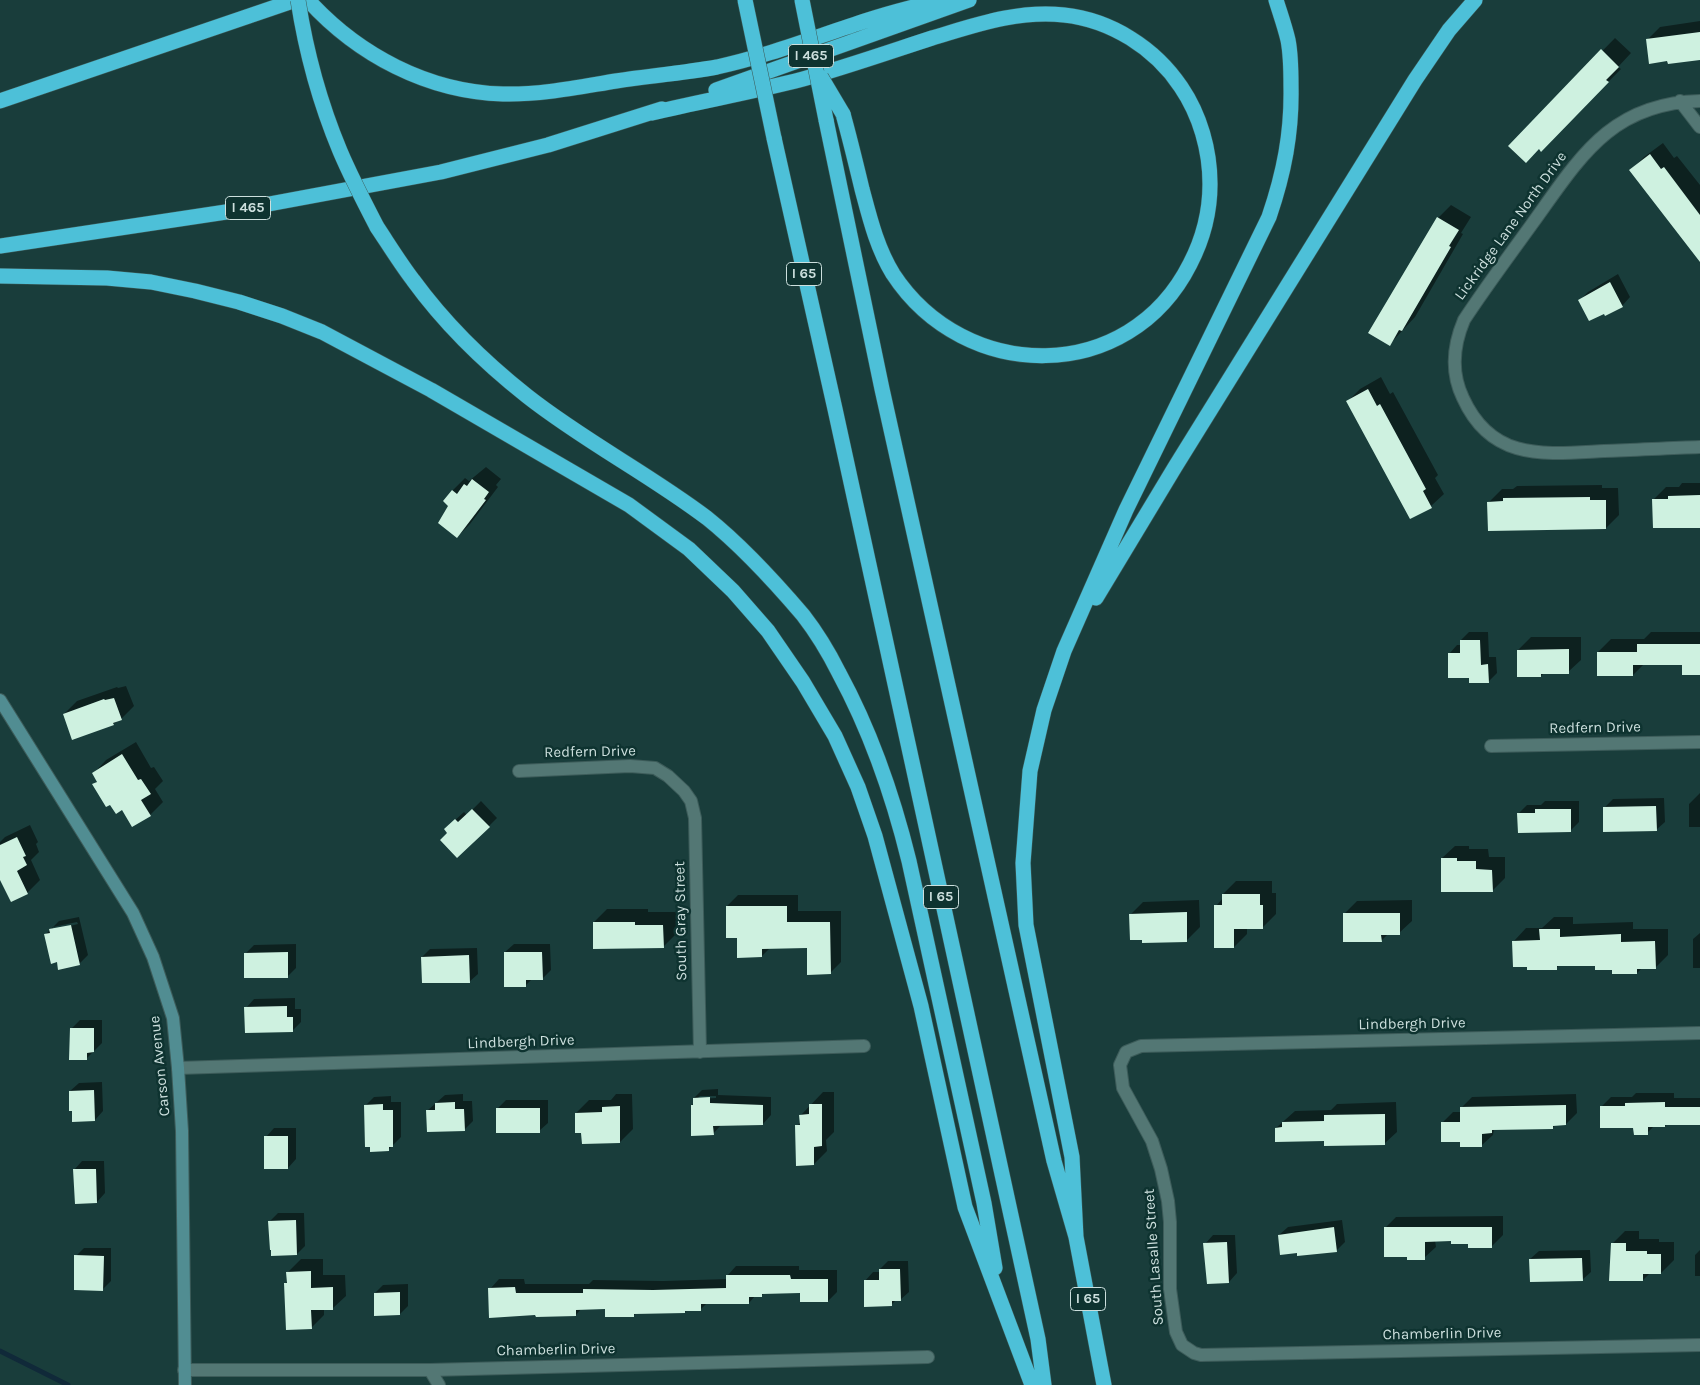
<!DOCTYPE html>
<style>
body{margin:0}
canvas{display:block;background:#193d3b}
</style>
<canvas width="1700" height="1385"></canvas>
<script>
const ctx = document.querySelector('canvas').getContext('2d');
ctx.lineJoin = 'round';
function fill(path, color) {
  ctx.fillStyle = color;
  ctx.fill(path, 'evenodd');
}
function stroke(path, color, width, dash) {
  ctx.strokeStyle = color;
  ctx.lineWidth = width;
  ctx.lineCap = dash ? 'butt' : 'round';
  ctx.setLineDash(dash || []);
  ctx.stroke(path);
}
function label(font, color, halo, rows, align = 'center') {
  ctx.font = font + ' Karla,sans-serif';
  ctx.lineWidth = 5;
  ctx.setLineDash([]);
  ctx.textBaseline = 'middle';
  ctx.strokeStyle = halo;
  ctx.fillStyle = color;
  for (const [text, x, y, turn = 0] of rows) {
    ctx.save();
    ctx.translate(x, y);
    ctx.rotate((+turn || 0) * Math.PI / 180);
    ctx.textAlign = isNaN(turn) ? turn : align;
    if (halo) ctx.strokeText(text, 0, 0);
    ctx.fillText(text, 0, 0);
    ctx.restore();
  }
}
fill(new Path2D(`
 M1700,21v38l-32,1 -21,-20 13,-13z
 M1615,38l16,15 -13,14 3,2 -67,68 -15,11 -30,-2z
 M1663,143l11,15 3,-2 23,29v75l-69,-90 13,-13z
 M1451,205l20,12 -10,16 2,1 -48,83 -25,27 48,-126z
 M1618,274l12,23 -8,9 -42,-6 8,-8z
 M1381,377l9,17 3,-2 45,83 -3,3 9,16 -13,12 -84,-104 13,-13z
 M486,467l15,12 -5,6 2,2 -28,37 -13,13 -7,-31 2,-15 13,-13 4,3z
 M1682,483h18v43l-47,-26 13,-13h13z
 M1602,485v3h16l1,27 -13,13 -117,-26 13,-13h11l4,-3z
 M1469,632h19l1,25h7l1,16 -9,9 -18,-5 -21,-23 8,-9h4v-5z
 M1651,632h49v41l-17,-9h-39l-11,11 -35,-23 13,-13h33z
 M1531,637h50v23l-13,12h-23l-4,4 -23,-26z
 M126,686l8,20 -13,13 -8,5 -49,-10 13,-13 40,-14 1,1z
 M136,742l15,26 3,-1 9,14 -8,8 8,13 -13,13 -27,-7 -29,-23 4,-5 -4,-7 12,-13z
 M1700,793v34h-11v-23z
 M1664,798l1,24 -9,8 -52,-22 9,-9z
 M481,801l16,17 -8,8 -40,6 5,-11 10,-9 3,3z
 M1545,801h34v21l-9,9 -51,-18 8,-8h14z
 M30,825l8,17 -2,2 3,8 -8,8 9,20 -13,13 -27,-16v-35l5,-5z
 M1455,846h14v3h19l1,8h16v21l-13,13 -50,-33z
 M1236,881h36v12h4v21l-13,13 -16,1v6l-13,13 -18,-41 7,-8v-4z
 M738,895h60v16h43v51l-11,11 -22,-26 -38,1 -8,8 -24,-20 -11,-30z
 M1199,900l1,27 -13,13 -57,-25 13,-13z
 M1412,900v21l-13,12 -11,1 -7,7 -37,-27 13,-13z
 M607,909h41v3h28v22l-13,13 -69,-25z
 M79,917l9,38 -9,9 -22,-3 -11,-27 13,-13zM77,922l1,2 -25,6v-3z
 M1554,917h19v7l60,-2v7h35v26l-13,13h-13l-5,5 -41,-9 -36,1 -4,3 -42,-27 12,-13h16z
 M1700,933v35h-7v-29z
 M296,944v24l-8,8 -43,-22 9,-9z
 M514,944h36l1,26 -9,9h-10l-7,7 -20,-34z
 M477,948l1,26 -9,8 -47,-25 8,-8z
 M295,998v11h6v13l-9,9 -46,-23 8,-9z
 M80,1020h22v23l-16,16 -15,-30z
 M102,1082l1,29 -8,9 -25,-29 9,-8z
 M718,1089v6l53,2v18l-8,9 -42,1 -8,9 -21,-29 2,-2v-5l8,-8zM700,1096h16v2l-19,1z
 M823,1092h11v40l-8,8 1,11 -13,13 -17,-38 4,-4v-7z
 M1636,1093h38v5h26v26h-33l-2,2h-11l-7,7 -46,-26 10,-10h21z
 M463,1094v7h9l1,20 -9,9 -36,-20 17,-15z
 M616,1094h16l1,35 -13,13 -37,-11 -7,-18 13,-13h22z
 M1576,1094l1,19 -11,11 -10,1 -4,3 -58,1 -1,6 -11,10 -21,-5 -19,-17 11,-11h8v-4l11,-11z
 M391,1096v6h10v35l-13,13 -22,-45 8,-8z
 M506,1100h42v23l-9,8 -42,-22z
 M1396,1102l1,30 -12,11 -59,-3 -50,-12 19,-17 36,-1 6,-6z
 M274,1128h22v31l-8,9 -22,-31z
 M82,1161h22l1,32 -8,9 -23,-32z
 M278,1213h26l1,33 -8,8 -28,-32z
 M1503,1216v19l-11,11 -40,-7 -17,1 1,7 -12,11 -39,-30 11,-11z
 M1342,1220l3,22 -8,8 -39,5v-4l-19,-16 9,-8z
 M1625,1231h14v8h20v3h15v18l-13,13h-11l-7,7 -31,-36z
 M1213,1235h22l2,38 -8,9 -24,-38z
 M84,1248h27v33l-8,8 -27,-33z
 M1590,1250l1,22 -9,8 -52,-21 9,-8z
 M1700,1250v26h-5v-21z
 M301,1259h22v16h22l1,21 -13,12h-9v7l-13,13 -25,-45 2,-2v-9z
 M888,1261h20l1,31 -9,8h-4l-5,5 -26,-24 8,-9h7v-3z
 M736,1266h63v4h38v22l-9,9 -26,-9 -38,1 -3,3h-6l-6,7h-42l-7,7h-13l-2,2 -48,1 -3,2 -28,-7h-24l-6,7 -86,-26 9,-10h25l1,5h64l4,-4 70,1 64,-2v-3z
 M408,1284v22l-8,8 -25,-21 8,-8z`), '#0007');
stroke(new Path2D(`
 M0,1351l68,34`), '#102939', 5);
fill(new Path2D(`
 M1700,32v28l-32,4 -1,-3 -18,3 -3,-25z
 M1601,49l18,18 -13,13 3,2 -68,70 -2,-3 -13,14 -18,-17z
 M1650,154l11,15 3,-2 36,48v47l-71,-92z
 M1437,217l22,13 -10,16 2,1 -49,84 -3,-1 -9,16 -22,-13z
 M1610,282l13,25 -18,9 -1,-2 -15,7 -11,-21z
 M1368,389l9,17 3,-2 46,85 -3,2 9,17 -22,11 -64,-118z
 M472,479l17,13 -5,7 2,1 -29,38 -19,-15 10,-17 -5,-5 9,-11 5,4 7,-10 3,2z
 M1700,495v33h-47l-1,-29h16v-3z
 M1590,497v3h16v29l-118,2 -1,-29 16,-1v-3z
 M1460,640h20l1,25 7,-1 1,19h-20v-5h-21v-25h12z
 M1637,644h63v31h-18v-10h-49v11h-36v-24h40z
 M1569,649v25h-28v3h-24v-27z
 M114,698l8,22 -9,3 1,2 -42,15 -9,-26 41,-15 1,1z
 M122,754l16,26 3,-1 10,15 -10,6 10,16 -19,11 -10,-17 -6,4 -6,-9 -4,2 -14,-23 5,-2 -5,-9z
 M1656,806l1,25 -54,1v-25z
 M472,809l18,18 -33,31 -17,-18 7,-7 -3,-4 11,-10 3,3z
 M1535,809h36v23l-53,1 -1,-20h18z
 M17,837l9,19 -3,1 4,8 -10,6 11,23 -17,8 -11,-22v-35z
 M1441,858h16v3h19v8l16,1 1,22h-52z
 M1222,894h38v11h3v24h-29v19h-20v-43h8z
 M726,906h61v16h43l1,52 -24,1v-27l-45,1v8l-25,1v-20h-11z
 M1187,912v30l-45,1v-3h-12l-1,-26z
 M1343,913h57v22h-19l1,7h-39z
 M593,922h42v3h28l1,23 -71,1z
 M71,925l9,40 -22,5 -1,-8 -6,2 -7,-30 6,-1 -1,-4z
 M1539,929h21v8l61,-3v8l34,-1 1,28h-19v5h-25v-4h-17v-4h-38v4h-30v-3h-14l-1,-26 28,-1z
 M288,952v26h-44v-25z
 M504,952h38l1,28h-17v7h-22z
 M469,955l1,28h-48l-1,-26z
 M287,1006v11h6v15l-48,1 -1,-26z
 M70,1028h24v24l-7,1v7h-18z
 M94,1090l1,31 -23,1v-11h-3v-20z
 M710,1097v6l53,2v20l-50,1 1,9 -23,1v-31h2v-7z
 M455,1102v7h9l1,22 -38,1 -1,-22h9v-7z
 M1665,1102v5h35v18h-35v2h-17v8h-14l-1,-7h-33v-22h25v-3z
 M383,1104v6h10v37h-4v4l-19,1v-5h-5l-1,-42z
 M809,1104h13v42l-8,1v18l-18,1 -1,-41h5l-1,-10 10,-1z
 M1566,1105v20l-13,1v3l-61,1v3l-10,1v13h-22v-5h-19v-20h19v-15z
 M620,1106v37l-38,1 -1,-11h-6v-20l27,-1v-5z
 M496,1108h44v25h-44z
 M1385,1114v31l-61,1v-5l-49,1v-14l7,-1v-5l42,-1v-6z
 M264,1136h24v33h-24z
 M73,1169h23l1,34 -22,1z
 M296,1220l1,35 -26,1v-6h-1l-2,-29z
 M1334,1227l3,25 -40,4v-3l-17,2 -2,-20z
 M1384,1227h108v21h-24v-4h-17v-3l-26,1v18h-18v-3h-23z
 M1227,1242l2,41 -22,1 -4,-41z
 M1611,1243h15v8h21v3h14v20h-18v7h-34z
 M74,1255l30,1 -1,35 -29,-1z
 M1582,1258l1,23 -53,1 -1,-23z
 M879,1269h21l1,32h-9v5l-28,1v-27h15z
 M311,1271v17l22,-1v23h-22l1,19 -26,1 -2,-47h3l-1,-11z
 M726,1275h64l1,4h37v23h-28v-9l-38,1v3h-13v7h-48v7h-16v2l-51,1v3h-29v-8l-29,1v6l-40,1 -1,-2 -46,3 -1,-30 27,-1 1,6h67v-4l70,1 73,-2z
 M400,1292v23l-26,1v-23z`), '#cef1e0');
const street = new Path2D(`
 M1680,101l20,26
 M1700,101c-90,2 -121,58 -168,123 -23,32 -47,64 -68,96 -11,26 -13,53 -1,78 29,64 82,56 141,53 32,-1 64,-3 96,-4
 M1491,746l209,-4
 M519,771l111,-5 25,2 13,8 16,15 7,10 4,17 5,234
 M1700,1033l-559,13 -15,6 -6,13 3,23 29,53 9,28 7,32 2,21v67l6,43 6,13 12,8 7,2 499,-10
 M178,1068l686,-22
 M184,1370h246l498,-13
 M430,1370l9,15`);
const secondary = new Path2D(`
 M0,700l133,213 20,44 20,61 5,50 4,63 3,254`);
const highway = new Path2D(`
 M308,0c50,55 120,92 195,94 38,1 76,-7 113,-13 33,-5 68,-8 101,-14 51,-11 101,-31 151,-47 24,-8 49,-14 73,-20
 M716,90l253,-90
 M0,101l296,-101
 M652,113c50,-12 101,-21 151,-34 43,-12 86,-27 129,-41 44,-13 85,-28 132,-23 47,5 91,33 117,72 19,28 29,63 29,97 0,29 -7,55 -20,80 -61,121 -225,120 -297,10 -16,-26 -23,-55 -31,-85 -6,-25 -12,-50 -19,-75
 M826,120l56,269 172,772 22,76 28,148
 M774,138l61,271 203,930 6,46
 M377,227c12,18 23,36 36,53 32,44 71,82 114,116 57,45 122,78 180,122 35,28 67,63 96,97 14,18 26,38 36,58 32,59 54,123 70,188l75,342 11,65
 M0,246l226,-34 215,-40 107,-27 114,-36
 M0,276l107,2 44,4 44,9 44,11 43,14 40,16 109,58 198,115 60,44 44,42 35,40 35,51 32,54 23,51 17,49 46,170 44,201 67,178
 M1096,598l79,-131 240,-387 34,-50 26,-30
 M1076,1237l-4,-80 -46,-232 -3,-62 7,-92 14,-61 20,-59 62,-141 143,-293c15,-44 23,-84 22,-131 0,-15 0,-31 -3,-46 -3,-13 -8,-27 -12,-40`);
stroke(street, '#3d5c5a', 14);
stroke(secondary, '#3d5c5a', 14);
stroke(highway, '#3d5c5a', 16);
stroke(street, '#537774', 12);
stroke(secondary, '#518d92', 12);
stroke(highway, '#4dc0d8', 15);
const highwayBridge = new Path2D(`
 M298,0c8,52 22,103 42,151 11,26 24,51 37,76
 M745,0l29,138
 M802,0l24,120
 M821,77l22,37`);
stroke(highwayBridge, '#3d5c5a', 16, []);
stroke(highwayBridge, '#4dc0d8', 15);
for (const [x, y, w] of [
 [811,56,45],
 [248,208,45],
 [804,274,35],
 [941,897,35],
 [1088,1299,35]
]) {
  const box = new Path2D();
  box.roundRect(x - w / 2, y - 11.5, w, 23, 4);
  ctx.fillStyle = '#0e3330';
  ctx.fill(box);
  stroke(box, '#ccdfdd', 1);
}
label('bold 14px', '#ccdfdd', null, [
 ["I 465",811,56],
 ["I 465",248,208],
 ["I 65",804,274],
 ["I 65",941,897],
 ["I 65",1088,1299]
]);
label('15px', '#ccdfdd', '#0e3330', [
 ["Lickridge Lane North Drive",1511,226,-54],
 ["Redfern Drive",1595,728,-1],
 ["Redfern Drive",590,752,-1],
 ["South Gray Street",681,921,-91],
 ["Lindbergh Drive",1412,1024,-1],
 ["Lindbergh Drive",521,1042,-2],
 ["Carson Avenue",160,1066,-96],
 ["South Lasalle Street",1154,1257,-94],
 ["Chamberlin Drive",1442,1334,-1],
 ["Chamberlin Drive",556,1350,-1]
]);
</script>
